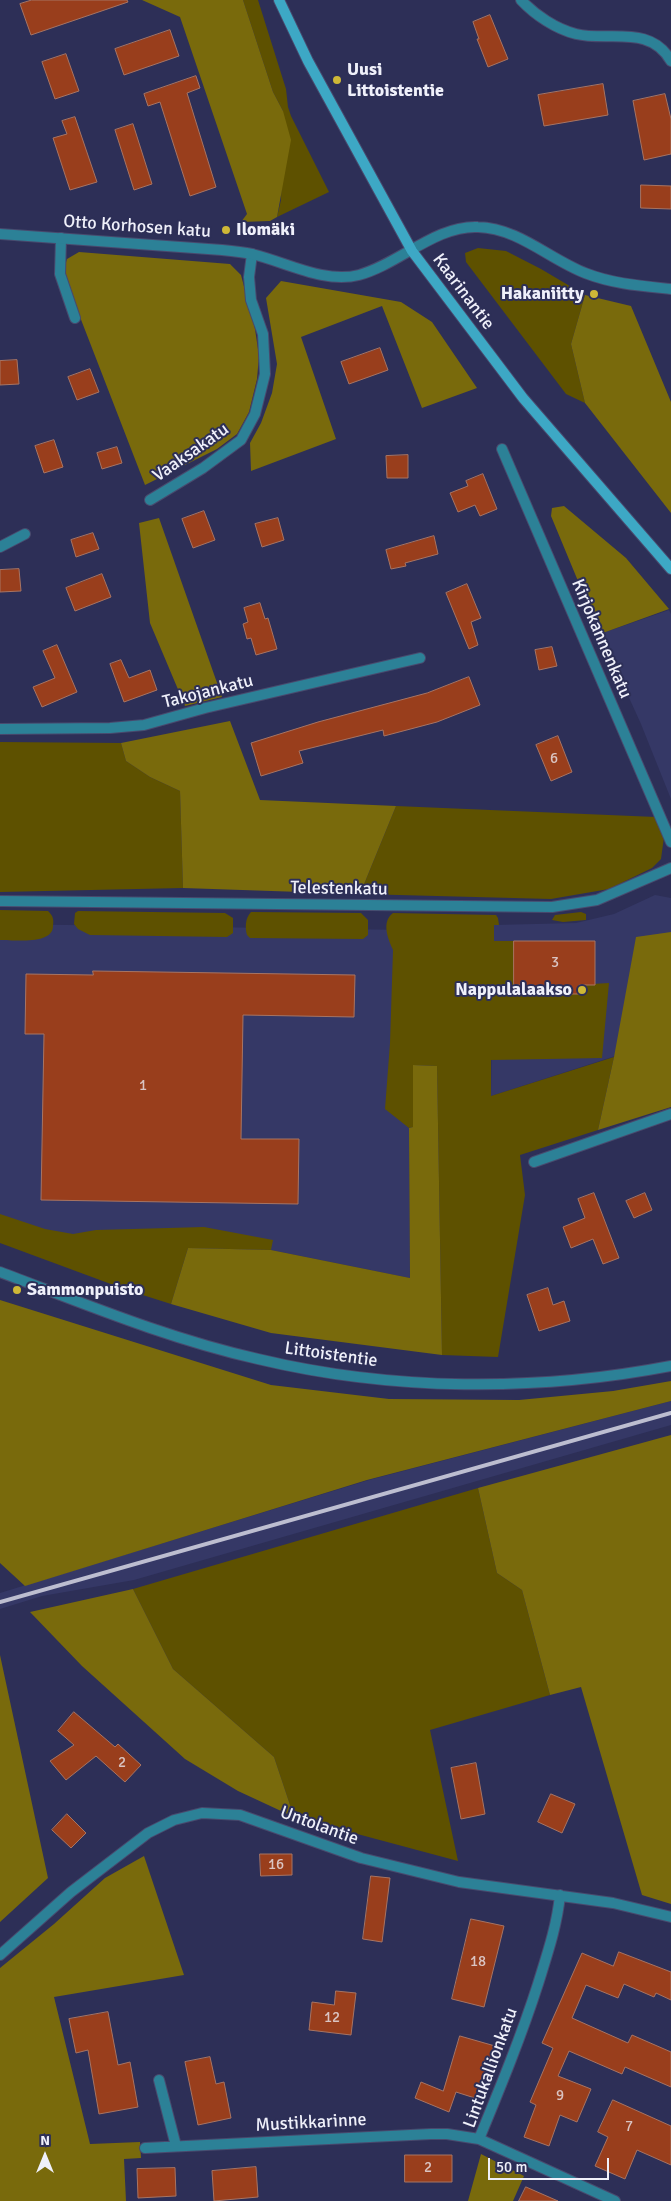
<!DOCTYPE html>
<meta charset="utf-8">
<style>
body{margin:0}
#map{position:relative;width:671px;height:2201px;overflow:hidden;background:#2d2f57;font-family:Signika,sans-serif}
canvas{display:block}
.north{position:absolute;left:20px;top:2131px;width:50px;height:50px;-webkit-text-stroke:4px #2d2f57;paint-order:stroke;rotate:0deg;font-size:14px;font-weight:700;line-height:20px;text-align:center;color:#eff0fa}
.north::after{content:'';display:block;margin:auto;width:18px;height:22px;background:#eff0fa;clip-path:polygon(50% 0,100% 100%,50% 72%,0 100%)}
.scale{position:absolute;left:488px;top:2158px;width:121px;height:22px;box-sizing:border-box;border:2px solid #eff0fa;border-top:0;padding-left:6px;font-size:15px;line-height:18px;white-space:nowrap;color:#eff0fa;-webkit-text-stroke:4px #2d2f57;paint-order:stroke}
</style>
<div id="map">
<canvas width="671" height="2201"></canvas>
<div class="north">N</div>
<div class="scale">50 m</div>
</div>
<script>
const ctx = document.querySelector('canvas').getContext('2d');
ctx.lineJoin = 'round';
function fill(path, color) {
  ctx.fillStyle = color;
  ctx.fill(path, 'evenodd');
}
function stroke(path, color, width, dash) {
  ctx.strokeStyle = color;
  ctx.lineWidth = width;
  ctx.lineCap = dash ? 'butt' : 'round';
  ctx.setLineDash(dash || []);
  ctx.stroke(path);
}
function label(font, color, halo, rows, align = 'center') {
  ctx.font = font + ' Signika,sans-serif';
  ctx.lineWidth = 4;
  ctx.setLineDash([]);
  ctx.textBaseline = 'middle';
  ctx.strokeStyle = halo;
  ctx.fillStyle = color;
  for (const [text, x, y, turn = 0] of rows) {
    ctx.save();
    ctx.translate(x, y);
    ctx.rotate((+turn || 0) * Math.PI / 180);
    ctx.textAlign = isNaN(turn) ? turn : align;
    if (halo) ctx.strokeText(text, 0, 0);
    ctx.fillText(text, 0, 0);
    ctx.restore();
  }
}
fill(new Path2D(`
 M669,610l2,4v185l-30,-75 -41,-90z
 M655,895l16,3v140l-180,58 3,-171 82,-2 38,-9z
 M0,924l408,6 2,348 -139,-28 -194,-4 -77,-28z
 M671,1401v24l-537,155 -92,16 -42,13v-16l369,-113z`), '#353866');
fill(new Path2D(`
 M243,0h15l28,89 2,18 3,9 38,76 -52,25 4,-17 2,-89 -10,-19z
 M478,248l28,3 35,18 44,26 -14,49 14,59 -19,-9 -100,-132 -1,-9z
 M0,742l121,1 5,18 24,16 30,14 3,97 -183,4z
 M396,806l260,11 8,20 -3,22 -9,9 -43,21 -58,10 -191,-5z
 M0,910l48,1c5,5 6,8 5,15 0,19 -39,14 -53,14z
 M78,911l147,2 8,5v15l-6,4 -137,-2 -12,-6 -4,-5 1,-11z
 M251,912l110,1 7,7v15l-5,4 -113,-1 -3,-3c-2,-7 -2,-17 4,-23z
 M581,912l5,2v6l-23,2 -11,-2 3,-5z
 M393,913l103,2 2,3 1,7h-5v16h20v44h10v3l85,-5 -7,75 -111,2v36l123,-39 -16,73 -78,25 5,40 -27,162 -56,-2 -5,-289 -24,-1v62l-4,1 -24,-19 5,-66 3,-93c-5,-11 -12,-28 0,-37z
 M0,1214l45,15 28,5 23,-4 108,-3 69,13 -2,10 -83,-2 -17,56 -44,-14 -127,-47z
 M478,1488l19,85 25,17 28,105 -120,35 28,131 -164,-44 -20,-60 -101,-88 -40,-80z`), '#5e5100');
fill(new Path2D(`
 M142,0h101l30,92 10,19 8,29 -14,77 -7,4 -29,1 6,-8 -67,-197z
 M79,252l151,12 11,11 14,54 4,27 -2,23 -8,33 -12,22 -20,15 -72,36 -65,-168 -16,-48 3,-10z
 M281,281l120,21 31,20 45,66 -55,20 -40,-102 -81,31 35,102 -85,32 -1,-28 11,-20 11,-30 5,-29 -11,-66z
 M585,295l46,11 40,96v111l-86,-110 -14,-59z
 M564,506l62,52 43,51 -69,25 -49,-118 1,-8z
 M159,518l63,179 -37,9 -35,-83 -11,-100z
 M230,721l30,79 136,6 -36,88 -177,-6 -3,-97 -30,-14 -24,-16 -5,-18z
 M671,932v175l-73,23 16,-73 22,-120z
 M413,1065l24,1 5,289 -171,-22 -100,-29 17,-56 83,2 139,28 -1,-150 4,-1z
 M0,1300l271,85 118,14 130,1 94,-9 58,-10v20l-304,79 -342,106 -25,-23z
 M671,1435v469l-29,-9 -61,-208 -31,8 -28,-105 -25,-17 -19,-85z
 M133,1589l40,80 101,88 20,60 -56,-26 -53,-32 -103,-93 -52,-54z
 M0,1655l48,223 -48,44z
 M144,1856l40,119 -130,22 36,147 50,-2 1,16 -17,1 2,42h-126v-233l54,-44 51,-46z
 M481,2154l43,22 -11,25h-45z`), '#796a0c');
const building = new Path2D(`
 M32,0h95l1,2 -97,33 -11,-31z
 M490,15l18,44 -20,8 -11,-28h2l-6,-17z
 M170,30l9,26 -55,19 -9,-26z
 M66,54l13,37 -24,8 -13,-37z
 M196,76l4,12 -13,5 29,94 -26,9 -30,-94 -12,4 -4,-12z
 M603,84l5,31 -64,11 -6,-31z
 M665,94l6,25v35l-27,6 -11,-59z
 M75,117l22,65 -27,8 -17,-52 14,-4 -5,-13z
 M133,124l19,60 -18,6 -19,-60z
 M641,185l30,1v23l-30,-1z
 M380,348l8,22 -39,14 -8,-22z
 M17,360l2,24 -19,1v-24z
 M90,369l9,23 -22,8 -9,-23z
 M54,440l9,27 -19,6 -9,-27z
 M117,447l5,16 -20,6 -5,-16z
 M408,455v23h-21l-1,-22z
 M483,474l14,35 -17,7 -5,-11 -17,7 -8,-19 18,-7 -2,-5z
 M204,511l11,29 -22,8 -11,-29z
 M278,518l6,22 -22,7 -7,-23z
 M93,533l6,16 -23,8 -5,-17z
 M434,536l4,18 -33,9 1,3 -15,3 -5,-19z
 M19,569l2,22 -21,1v-22z
 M102,574l9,23 -36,14 -9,-23z
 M467,584l14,34 -10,4 7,23 -9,4 -23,-56z
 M260,603l5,16 3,-1 9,31 -21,6 -5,-17 -4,1 -4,-15 5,-2 -4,-14z
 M57,645l20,47 -35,15 -9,-20 22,-9 -12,-27z
 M552,647l5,19 -18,4 -4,-20z
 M121,660l8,18 21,-8 7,20 -33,12 -14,-38z
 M469,677l11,28 -43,17 -53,14 -1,-6 -84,21 4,12 -42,13 -10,-33 67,-21 109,-29z
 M558,736l14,36 -21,9 -15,-36z
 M514,941h81v44h-16v9h-41v-6h-14v-3h-10z
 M93,971l262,4 -1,42 -111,-2 -2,124h58l-1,65 -257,-4 3,-166h-19l1,-60 67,1z
 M594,1193l25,65 -16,6 -10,-25 -22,9 -8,-21 22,-9 -7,-19z
 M645,1193l7,17 -18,8 -8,-17z
 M548,1288l5,17 11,-4 6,20 -31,10 -12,-36z
 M74,1712l41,35 3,-3 23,21 -16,17 -29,-26 -30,24 -16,-19 24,-16 -16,-14z
 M476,1763l9,51 -24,5 -10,-51z
 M551,1794l24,10 -13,29 -24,-11z
 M67,1814l19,19 -15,15 -19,-18z
 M260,1854h32v21l-31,1z
 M371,1876l19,2 -8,64 -19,-3z
 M471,1919l33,7 -20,81 -32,-8z
 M619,1952l52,20v28l-15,-7 -2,4 -30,-13 -6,14 -32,-13 -14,33 56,25 4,-8 39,17v35l-46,-20 -3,7 -53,-23 -11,25 33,13 -14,33 -17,-7 -11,31 -25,-9 12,-32 -6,-3 23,-54 -11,-5 40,-90 31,13z
 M336,1991l20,2 -5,42 -42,-5 3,-28 22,3z
 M108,2012l10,53 12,-3 8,45 -39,7 -11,-64 -12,3 -7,-34z
 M460,2036l35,10 -17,53 -22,-7 -7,20 -34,-14 6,-16 22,9z
 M210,2057l6,27 8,-2 7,36 -33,7 -13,-63z
 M613,2100l58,26v39l-34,-15 -12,29 -30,-13 13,-29 -10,-5z
 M405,2155h47v27h-47z
 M256,2167l2,30 -44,4 -2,-30z
 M175,2168l1,28 -38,2 -1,-29z
 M526,2187l32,14h-39z`);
fill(building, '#993e1c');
stroke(building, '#a77463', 1);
const minor = new Path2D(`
 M521,0c14,15 35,29 55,34 33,8 74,-10 95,27
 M61,238l-1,36 15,44
 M502,449l169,393
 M150,500l53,-32 38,-28 14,-26 10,-40 -2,-40 -12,-34 -2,-23 3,-23
 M0,547l25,-13
 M0,729l110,-1 34,-3 61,-17 215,-50
 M0,901l552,6 45,-7 74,-32
 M534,1162l137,-48
 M0,1955l71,-63 77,-59 26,-13 28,-7 38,2 121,43 98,24 154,21 58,14
 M159,2080l17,66
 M479,2139c21,-51 42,-102 59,-155 9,-29 19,-58 22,-89
 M145,2148l286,-14h16l32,5 136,62`);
const tertiary = new Path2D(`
 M0,234l222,16c10,1 20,2 30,4 34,8 72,30 107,21 40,-11 77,-50 119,-48 40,1 71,32 107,46 28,11 57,13 86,16
 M0,1272c85,32 169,67 258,87 134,32 278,33 413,7`);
const secondary = new Path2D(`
 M279,0l29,61 104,190 111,147 148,171`);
stroke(minor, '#484a6e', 12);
stroke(tertiary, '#484a6e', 12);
stroke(secondary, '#484a6e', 12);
stroke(minor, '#2c8197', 10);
stroke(tertiary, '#2c8197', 10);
stroke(secondary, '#3da8c5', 10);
stroke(new Path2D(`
 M0,1602l671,-189`), '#bdbed0', 4);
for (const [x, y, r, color] of [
 [337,80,5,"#ceb837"],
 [226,230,5,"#ceb837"],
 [594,294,5,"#ceb837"],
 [582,990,5,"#ceb837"],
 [17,1290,5,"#ceb837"]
]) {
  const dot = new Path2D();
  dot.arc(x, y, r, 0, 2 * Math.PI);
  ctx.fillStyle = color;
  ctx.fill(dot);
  stroke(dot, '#2d2f57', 2);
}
label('15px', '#dac4c2', null, [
 ["6",554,759],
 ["3",555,963],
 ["1",143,1086],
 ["2",122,1763],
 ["16",276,1865],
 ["18",478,1962],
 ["12",332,2018],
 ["9",560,2096],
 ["7",629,2127],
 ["2",428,2168]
]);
label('bold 18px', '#eff0fa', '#2d2f57', [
 ["Uusi",347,70],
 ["Littoistentie",347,91],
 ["Ilomäki",236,230],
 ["Hakaniitty",584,294,"right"],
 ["Nappulalaakso",572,990,"right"],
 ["Sammonpuisto",27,1290]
], 'left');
label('18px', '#eff0fa', '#2d2f57', [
 ["Otto Korhosen katu",137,227,4],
 ["Kaarinantie",463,292,53],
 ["Vaaksakatu",191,453,-35],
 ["Kirjokannenkatu",601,639,67],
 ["Takojankatu",208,692,-14],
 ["Telestenkatu",339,889,1],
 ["Littoistentie",331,1355,8],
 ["Untolantie",319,1826,20],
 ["Lintukallionkatu",491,2068,-70],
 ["Mustikkarinne",311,2123,-3]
]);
</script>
